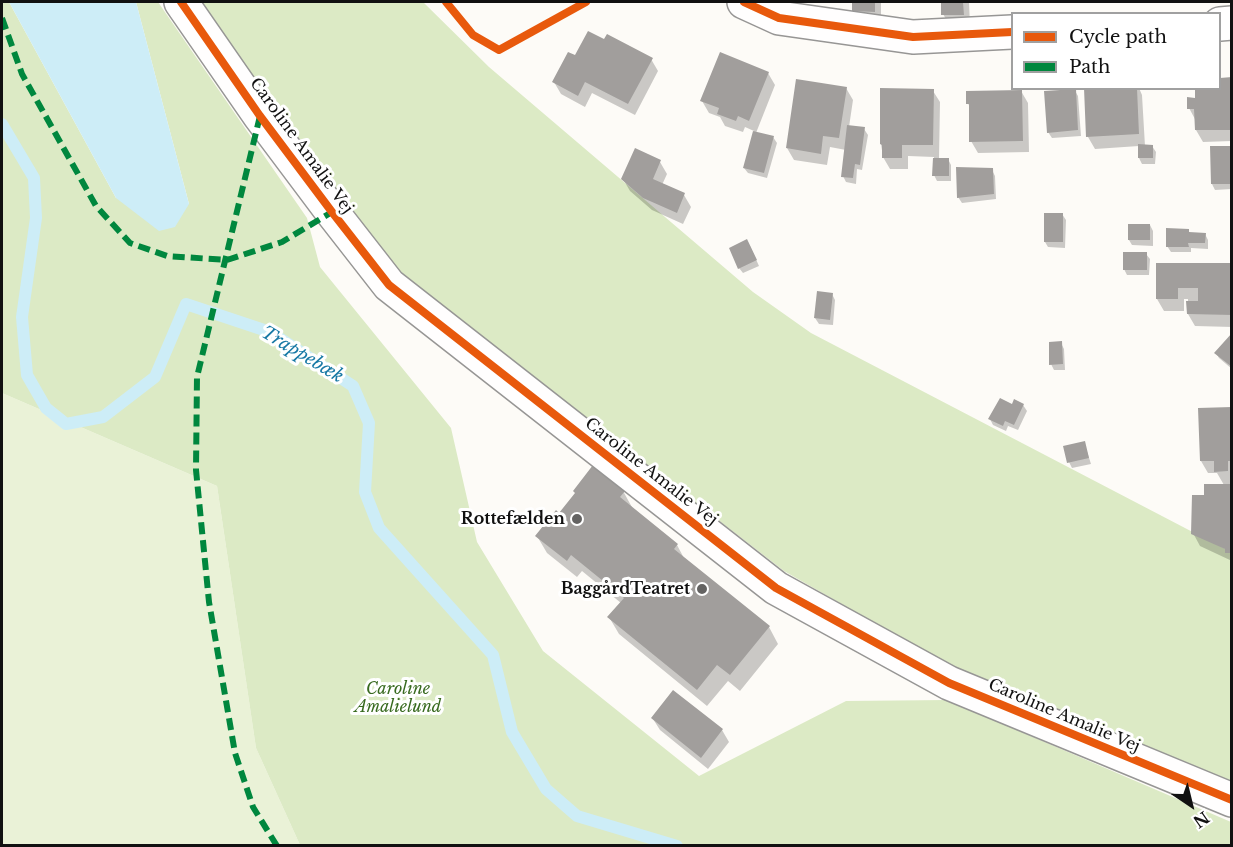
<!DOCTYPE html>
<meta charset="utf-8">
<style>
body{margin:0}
#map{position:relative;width:1233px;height:847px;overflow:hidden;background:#fdfbf7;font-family:"Libre Baskerville",serif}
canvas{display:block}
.frame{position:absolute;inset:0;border:3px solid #111;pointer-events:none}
.legend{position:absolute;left:1011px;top:12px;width:210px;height:78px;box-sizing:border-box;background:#fff;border:2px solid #a0a0a0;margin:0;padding:8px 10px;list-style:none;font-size:18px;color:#111}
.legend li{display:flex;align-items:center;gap:12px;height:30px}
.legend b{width:30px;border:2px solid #a0a0a0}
.north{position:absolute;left:1161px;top:775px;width:60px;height:60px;-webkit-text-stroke:4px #fff;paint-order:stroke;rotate:145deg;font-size:16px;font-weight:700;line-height:24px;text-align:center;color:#111}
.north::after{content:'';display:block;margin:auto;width:21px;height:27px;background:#111;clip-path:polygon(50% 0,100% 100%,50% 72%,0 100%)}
</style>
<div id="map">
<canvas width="1233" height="847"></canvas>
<div class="frame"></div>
<ul class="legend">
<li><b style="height:8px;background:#e8590c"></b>Cycle path</li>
<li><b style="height:8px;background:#00873e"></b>Path</li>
</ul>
<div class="north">N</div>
</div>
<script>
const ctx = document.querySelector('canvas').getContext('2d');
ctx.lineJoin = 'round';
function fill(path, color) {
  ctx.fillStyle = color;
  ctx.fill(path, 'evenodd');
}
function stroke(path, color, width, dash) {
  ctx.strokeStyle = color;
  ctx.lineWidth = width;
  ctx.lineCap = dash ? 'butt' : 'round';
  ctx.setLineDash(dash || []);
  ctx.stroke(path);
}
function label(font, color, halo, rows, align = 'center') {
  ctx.font = font + ' "Libre Baskerville",serif';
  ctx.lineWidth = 6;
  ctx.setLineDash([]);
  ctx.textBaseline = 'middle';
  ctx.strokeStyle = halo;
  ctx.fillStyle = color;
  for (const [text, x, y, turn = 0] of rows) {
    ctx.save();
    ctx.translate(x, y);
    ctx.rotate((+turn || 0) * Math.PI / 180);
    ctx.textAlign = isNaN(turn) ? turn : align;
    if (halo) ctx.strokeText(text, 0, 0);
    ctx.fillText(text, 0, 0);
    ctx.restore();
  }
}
fill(new Path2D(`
 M2,393l215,93 39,262 44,97h-298z`), '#eaf2d7');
fill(new Path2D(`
 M2,2h7l107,196 73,6 -53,-202h22l149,216 13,49 131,161 26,114 66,109 156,125 147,-75 101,-1 284,122v23h-931l-44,-97 -39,-262 -215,-93z
 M199,2h224l66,65 264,225 58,41 420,219v232l-276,-115 -171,-98 -396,-307 -124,-163z`), '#dceac5');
fill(new Path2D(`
 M9,2h127l53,202 -14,23 -16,4 -43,-33z`), '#cdedf7');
fill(new Path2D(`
 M853,2h28v21h-21l-7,-12z
 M943,2h26l1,24h-20l-7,-12z
 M651,59l7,12 -23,44 -43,-22 -7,14 -24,-13 -7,-12z
 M768,73l7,12 -19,48 17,4 4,6 -10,35 -19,-5 -4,-5 10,-37 -9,-4 -2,5 -18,-6 -5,-9 -11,-4 -7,-12z
 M1220,79h12v62l-29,1 -7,-12v-9l-7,-13 7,-9 24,-11z
 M846,88l7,12 -4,27 15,2 4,6 -6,35 -5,-1 -1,15 -10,-2 -3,-6 3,-26 -16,-3 -3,18 -33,-5 -7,-12z
 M1085,88h54l3,7 3,51h7l4,6 -1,12h-13l-3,-6v-12l-44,3 -7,-12z
 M933,91l7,11 -1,57h9l3,6v16h-14l-3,-6v-18l-26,-1v13h-18l-7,-12 -2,-13z
 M1021,91l7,12 1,49 -51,1 -7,-12 -1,-33 -2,-5z
 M1075,91l3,5 3,40 -29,2 -4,-6z
 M1232,148v41l-17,1 -3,-6z
 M635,150l25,12 7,12 -5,11 22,10 7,12 -8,17 -31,-14 -22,-19 -7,-12z
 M992,170l3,6 1,23 -34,4 -4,-6z
 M1062,214l4,6 -1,28 -17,-1 -3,-5z
 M1150,225l3,6v15l-21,-1 -3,-5z
 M1188,230l2,3 15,1 3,6v9l-17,-1v4h-20l-4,-6z
 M750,246l9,20 -16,7 -4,-5z
 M1146,254l4,5 -1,16h-22l-3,-6z
 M1157,264h75v63l-37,-1 -7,-12v-15h-4v12h-20l-7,-12z
 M832,294l3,6 -2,25 -14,-1 -4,-6z
 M1232,335v34l-13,-11 -3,-5z
 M1061,343l3,6 1,21h-11l-3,-6z
 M1015,401l8,4 4,6 -9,19 -10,-4 -2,5 -13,-6 -3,-6 23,-13z
 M1232,408v153l-32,-15 -7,-13 12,-36 19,-12 -7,-12h-9l-7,-12z
 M1084,442l7,22 -19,4 -3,-6z
 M623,491l10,18 44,36 8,15 84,67 9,17 -38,47 -12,-10 -21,25 -88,-72 -10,-17 12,-14 -39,-32 -5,6 -30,-24 -10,-17 22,-21z
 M653,719l69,11 7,12 -21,27 -48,-39z`), '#0003');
stroke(new Path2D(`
 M2,124l32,54 2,40 -14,99 5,58 19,33 20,16 37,-7 52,-40 31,-73 84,28 83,54 16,37 -4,69 14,36 114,127 19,77 34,57 31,27 100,30`), '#cdedf7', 12);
fill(new Path2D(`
 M852,2h23v10l-23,-1z
 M941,2h22l1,13h-23z
 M588,31l16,8 3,-5 46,24 -25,46 -43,-22 -7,14 -26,-14 16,-30 7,3z
 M720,52l49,20 -20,49 -11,-5 -2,5 -19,-7 2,-6 -19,-7z
 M1232,77v53h-37l-1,-21h-7v-12l8,1v-10h25v-10z
 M796,79l51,8 -8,51 -16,-2 -2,18 -35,-6z
 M880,88l54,1 -1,56h-31v13h-20v-13l-2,-1z
 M1084,88h53l2,46 -53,3z
 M1076,89l2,41 -31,3 -3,-42z
 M1022,90l1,51 -54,1v-38h-3v-13z
 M847,125l18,2 -5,38 -5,-1 -2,14 -12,-1z
 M753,131l21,5 -10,37 -21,-5z
 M1138,144l15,1v13h-15z
 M1210,146h22v38h-21z
 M635,148l26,12 -8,19 32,14 -8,20 -34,-15 -22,-19z
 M933,158h16v18h-17z
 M956,167l37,1 1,26 -37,4z
 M1044,213h19v29h-19z
 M1128,224h22v16h-22z
 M1166,228l23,1v3l17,1 -1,10h-17l1,4h-23z
 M747,239l10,21 -19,9 -9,-21z
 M1123,252h24v18h-24z
 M1156,263h76v52l-45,-1 -1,-13h12v-13h-20v11h-22z
 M817,291l16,2 -3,27 -16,-2z
 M1232,333v34l-18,-14z
 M1062,341l1,23 -14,1v-23z
 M1000,398l12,6 2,-5 10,5 -10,21 -9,-4 -2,5 -15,-7z
 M1232,407v54h-4v10l-14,1v-11h-14l-2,-53z
 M1085,441l4,17 -22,5 -4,-17z
 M593,465l32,26 -5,6 58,47 -4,5 96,77 -40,49 -13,-10 -20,25 -90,-73 17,-19 -53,-43 -4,6 -32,-25 21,-26 3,3 16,-20 -2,-2z
 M1204,484h28v69h-7v-4l-34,-15 1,-39h12z
 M673,690l50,39 -22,29 -50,-40z`), '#a19e9c');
const street = new Path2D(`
 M181,2l79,114 72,96 57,73 387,303 173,95 283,117
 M744,2l35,16 134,19 99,-5
 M1220,24l12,-1`);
stroke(street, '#979695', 36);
stroke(street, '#fffefe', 33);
stroke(new Path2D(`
 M2,18l20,56 74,132 34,37 37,13 60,4 55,-18 50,-30
 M260,116l-63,261 -1,93 13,132 26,151 18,54 24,39`), '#00873e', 6, [12, 6]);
stroke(new Path2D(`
 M181,2l79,114 72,96 57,73 387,303 173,95 283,117
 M446,2l27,33 26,15 87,-48
 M744,2l35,16 134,19 99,-5`), '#e8590c', 8);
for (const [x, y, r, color] of [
 [577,519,6,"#646362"],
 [702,589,6,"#646362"]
]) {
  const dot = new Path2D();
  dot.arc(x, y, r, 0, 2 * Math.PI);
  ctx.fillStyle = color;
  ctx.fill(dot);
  stroke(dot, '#fff', 2);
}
label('16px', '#111', '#fff', [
 ["Caroline Amalie Vej",301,146,54],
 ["Caroline Amalie Vej",651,472,38],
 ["Caroline Amalie Vej",1064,716,23]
]);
label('bold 16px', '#111', '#fff', [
 ["Rottefælden",565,519],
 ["BaggårdTeatret",690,589]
], 'right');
label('italic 16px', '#386a1f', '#fff', [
 ["Caroline",398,689],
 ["Amalielund",398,707]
]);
label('italic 18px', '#1879a5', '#fff', [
 ["Trappebæk",302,355,31]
]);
</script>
